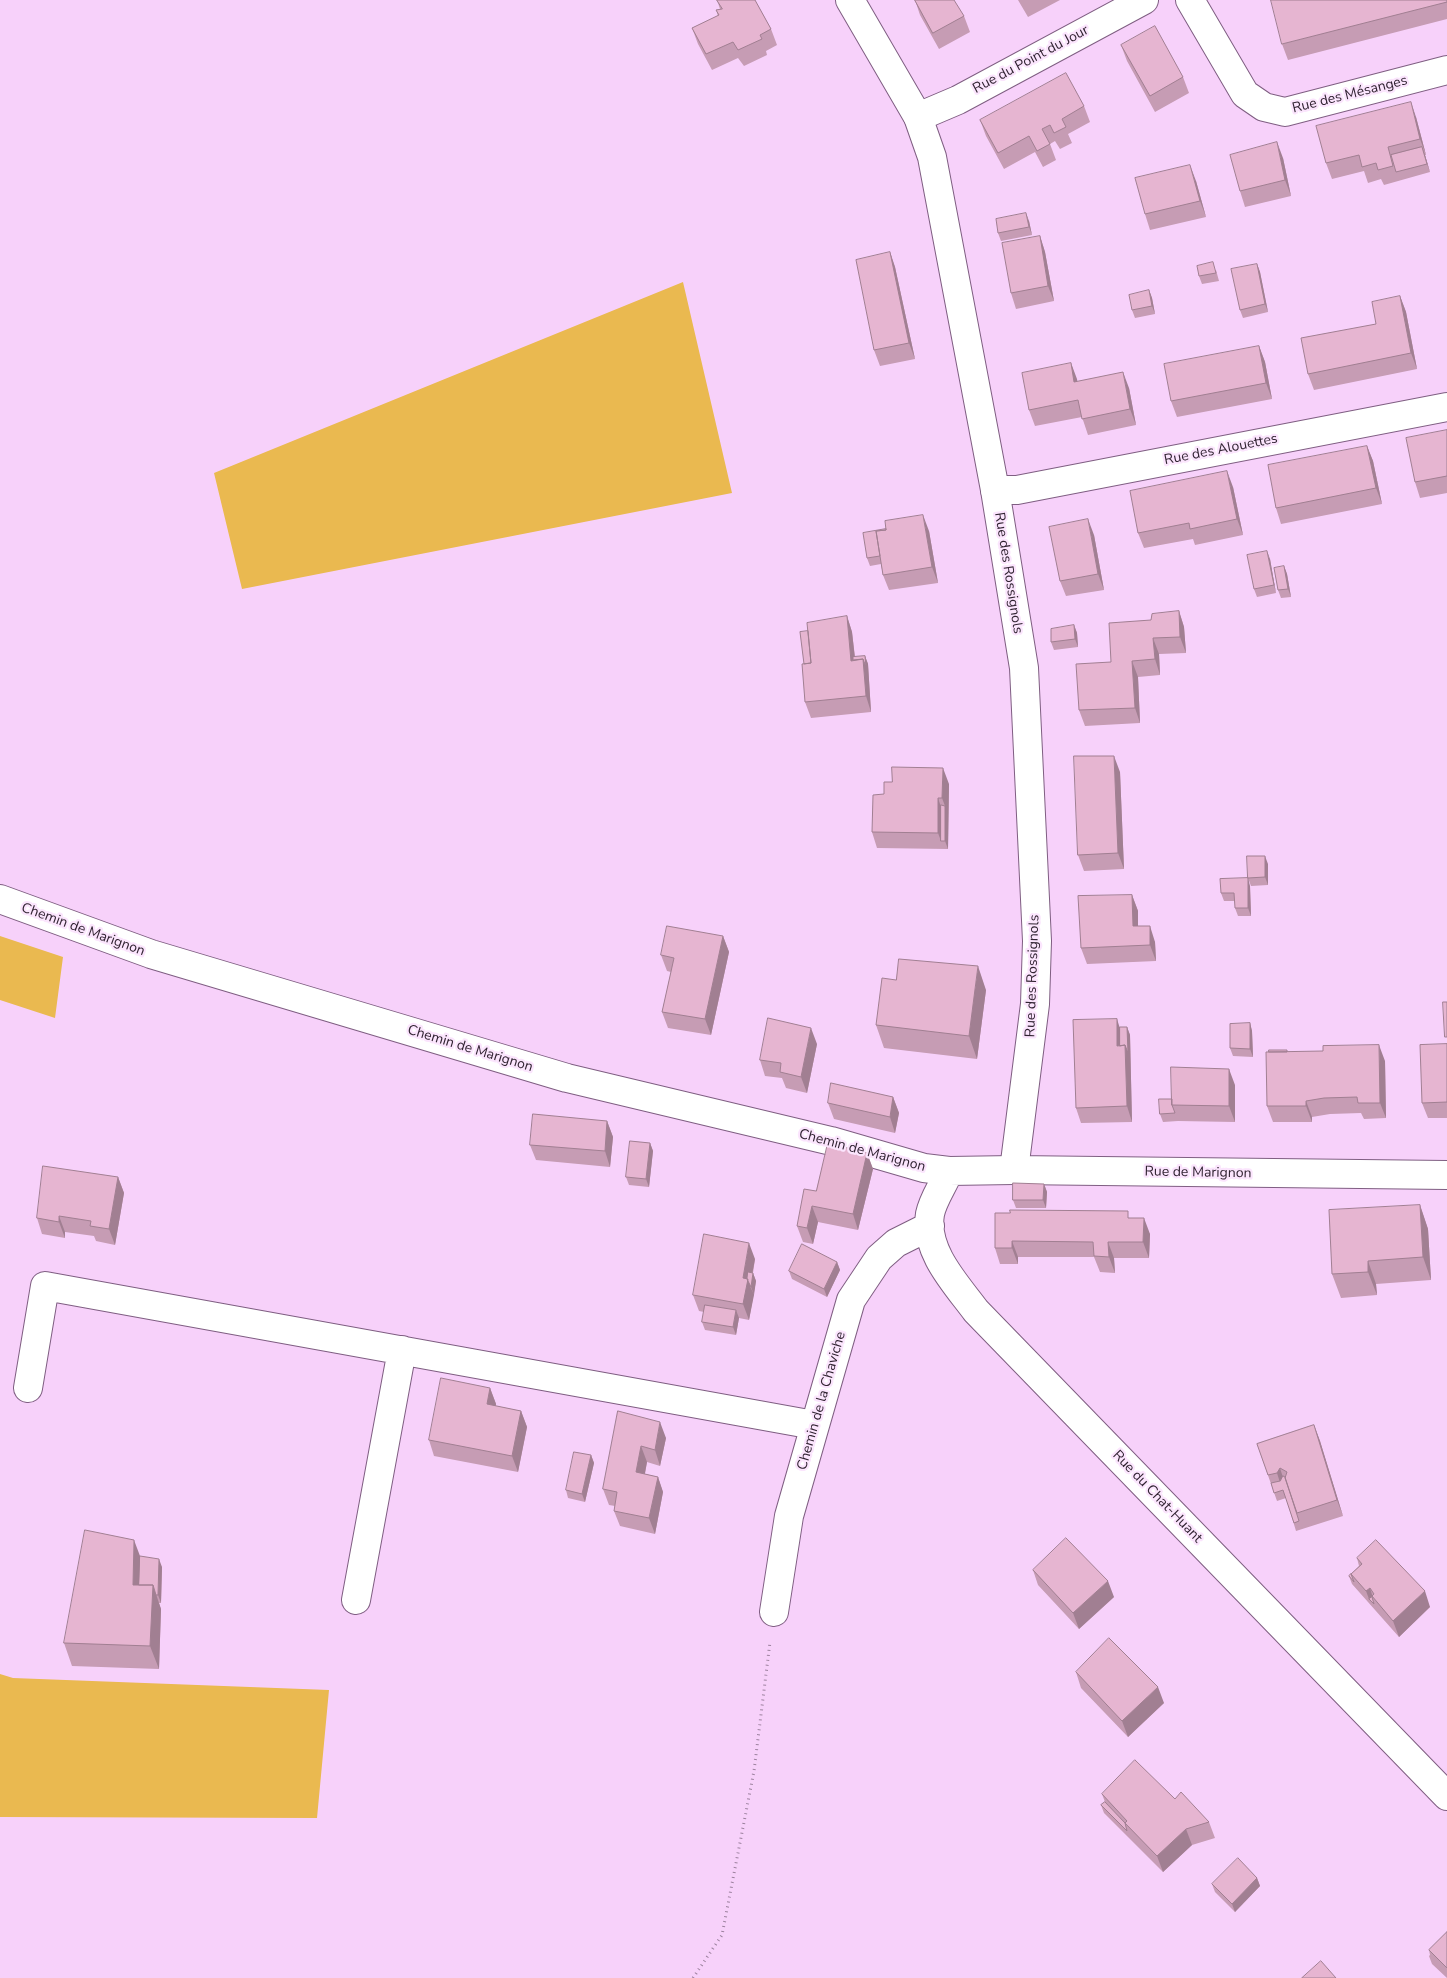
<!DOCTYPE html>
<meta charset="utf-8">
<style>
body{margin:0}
canvas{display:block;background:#f7d1fa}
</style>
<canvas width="1447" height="1978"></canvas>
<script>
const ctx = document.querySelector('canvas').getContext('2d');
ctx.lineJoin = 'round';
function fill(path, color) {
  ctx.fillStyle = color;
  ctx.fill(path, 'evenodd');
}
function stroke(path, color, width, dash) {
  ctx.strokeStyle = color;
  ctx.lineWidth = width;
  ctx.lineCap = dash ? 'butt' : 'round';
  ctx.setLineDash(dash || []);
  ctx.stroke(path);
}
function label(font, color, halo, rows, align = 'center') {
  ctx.font = font + ' "Nunito Sans",sans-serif';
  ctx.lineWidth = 4.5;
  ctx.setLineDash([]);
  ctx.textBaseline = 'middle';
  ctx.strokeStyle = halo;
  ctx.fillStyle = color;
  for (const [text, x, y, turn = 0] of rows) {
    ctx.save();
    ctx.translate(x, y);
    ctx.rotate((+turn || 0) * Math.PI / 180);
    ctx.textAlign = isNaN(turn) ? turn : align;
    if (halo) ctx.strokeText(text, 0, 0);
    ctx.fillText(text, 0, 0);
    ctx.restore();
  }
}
fill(new Path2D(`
 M683,282l49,211 -490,96 -28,-116z
 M0,936l63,21 -8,61 -55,-18z
 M0,1674l13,4 316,12 -12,128 -317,-1z`), '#eab950');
const minor = new Path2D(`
 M1190,0l55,94 19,13 21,5 162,-42
 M918,117l40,-17 186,-100
 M995,490h22l430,-83
 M0,899l151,55 416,124 264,63 93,27 25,3 65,-1
 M949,1171c-6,15 -16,28 -19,43 -6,37 26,70 46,97l471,485
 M28,1388l17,-102 769,139
 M356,1600l46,-250
 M774,1612l15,-96 62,-216 28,-42 17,-15 34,-17`);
const tertiary = new Path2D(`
 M850,0l68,117 14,40 63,333 29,178 13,273 -2,63 -21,166 433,5`);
stroke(minor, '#7f5e82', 30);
stroke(tertiary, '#7f5e82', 30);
stroke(new Path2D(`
 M693,1978l29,-43 32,-164 16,-129`), '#9d829f', 3, [1, 4]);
stroke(minor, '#fff', 28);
stroke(tertiary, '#fff', 28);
fill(new Path2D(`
 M717,0h38l16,29 6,16 -11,6 1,4 -23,11 -6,-8 -26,12 -14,-26 -6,-16 26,-12 -2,-6 4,-1z
 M915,0l49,16 6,16 -31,17 -19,-34z
 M1018,0h42l-32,17z
 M1447,0v19l-159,41 -6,-16z
 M1121,45l62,32 6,16 -34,19 -28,-51z
 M1084,106l6,16 -22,12 4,9 -12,6 -5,-8 -5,3 6,16 -13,7 -8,-15 -31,17 -18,-33 -6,-16z
 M1416,117l10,38h-1l5,17 -46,13 -3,-6 -13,4 -4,-12 -32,8 -6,-16z
 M1283,158l8,38 -46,11 -5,-16z
 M1196,181l10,36 -56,13 -5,-16z
 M1029,221l3,14 -31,6 -3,-8z
 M1040,236l5,16 9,49 -38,8 -5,-16z
 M890,252l5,15 20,92 -35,7 -6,-16z
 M1257,264l3,8 8,40 -25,6 -3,-8z
 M1216,270l3,11 -17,3 -3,-8z
 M1149,290l3,8 3,16 -20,4 -3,-8z
 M1400,296l6,16 11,57 -103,21 -6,-16 68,-50z
 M1259,346l6,16 7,37 -95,18 -6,-16z
 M1071,363l6,19 52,6 7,37 -48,10 -6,-18 -47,9 -6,-16z
 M1447,430v63l-27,5 -5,-16z
 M1367,446l6,15 9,43 -101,20 -5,-16z
 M1233,487l10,48 -48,10 -2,-6 -49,9 -6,-15z
 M929,531l9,52 -49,7 -6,-15 -2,-11 -11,2 -3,-8z
 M1094,535l10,55 -38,6 -6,-15z
 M1270,559l6,34 -19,4 -3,-8z
 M1284,566l3,8 4,23 -10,1 -3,-8z
 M1179,611l5,16 2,26 -27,1 1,21 -22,2 2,46 -55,3 -6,-16 32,-48 40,-42z
 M847,616l5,16 3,25 10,-1 3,8 3,48 -60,6 -6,-16 -1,-38 4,-33z
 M1074,625l3,8 1,14 -24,3 -3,-8z
 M1120,772l4,97 -40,2 -6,-16z
 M949,784l-1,65 -71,-1 -5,-16 12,-38z
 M1268,864v21l-17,1 -3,-8z
 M1250,886l1,30h-13l-3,-8v-7h-11l-3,-8z
 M1132,895l6,16v15l17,16 1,19 -69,3 -6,-16z
 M723,936l6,16 -18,83 -43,-7 -6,-16 9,-40 -4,-1 -6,-16z
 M896,980l90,10 -9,69 -93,-11 -8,-23z
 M1250,1023l2,8 1,26 -20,-1 -3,-8z
 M1120,1027h7l3,8 2,87 -51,1 -5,-15z
 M817,1044l-10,49 -21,-5 -4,-10 -17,-2 -5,-16z
 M1447,1044v74h-19l-6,-15z
 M1287,1052l98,9 1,57 -22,1 -3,-6 -31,1 -18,3v5h-39l-6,-16z
 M1235,1085v37l-57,-1 -15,1 -3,-8 12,-15z
 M893,1097l6,16 -4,20 -61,-14 -6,-16z
 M607,1121l6,16 -3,30 -74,-7 -6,-15z
 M650,1143l3,8 -4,36 -20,-2 -3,-8z
 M867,1153l6,16 -15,61 -40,-8 -5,22 -10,-2 -6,-16 19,-35z
 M118,1177l6,16 -9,52 -19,-4 -2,-5 -29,-4v6l-23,-4 -5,-16z
 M1044,1184l3,8 -1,16h-30l-3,-8z
 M1420,1205l8,24 3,51 -55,4 1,11 -36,3 -9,-24z
 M995,1213l136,5 19,16 -1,24h-35l1,15 -15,-1 -6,-15h-76v7h-18l-5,-16z
 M755,1259l-2,14 3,8 -7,39 -10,-2 -3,17 -31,-5 -3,-8 2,-10 -5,-1 -6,-16z
 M837,1262l3,8 -13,27 -35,-18 -3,-8z
 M490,1388l6,16v2l25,5 6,16 -9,45 -84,-16 -5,-16z
 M618,1411l48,27 -6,28 -13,-4 -2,12 13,3 5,15 -8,42 -35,-8 -6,-15 1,-5 -6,-1 -6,-16z
 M1314,1425l6,16 23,75 -47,15 -10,-33 -9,3 -20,-57z
 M591,1455l3,8 -9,39 -17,-4 -2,-8z
 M140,1556l22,11 -1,36h-2l2,6 -2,60 -87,-3 -8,-23z
 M1357,1558l73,49 -31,30 -47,-53 -3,-8 10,-10z
 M1033,1570l81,27 -35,32 -41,-44z
 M1076,1672l88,31 -36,34 -47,-49z
 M1102,1794l73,5 34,23 6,16 -23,7 -29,27 -59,-59 -3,-8 4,-3z
 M1257,1878l3,8 -25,26 -20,-20 -3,-8z
 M1447,1932v46l-15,-14 -3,-8 1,-1 -1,-5z`), '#c69cb4');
fill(new Path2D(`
 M1411,102l5,15 10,38 -6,-16z
 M1277,142l6,16 8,38 -6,-16z
 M1422,147l3,8 5,17 -3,-8z
 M1190,165l6,16 10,36 -6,-16z
 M1026,213l3,8 3,14 -3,-8z
 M1040,236l5,16 9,49 -6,-15z
 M890,252l5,15 20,92 -6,-16z
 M1257,264l3,8 8,40 -3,-8z
 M1149,290l3,8 3,16 -3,-8z
 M1400,296l6,16 11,57 -6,-16z
 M1259,346l6,16 7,37 -6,-16z
 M1071,363l6,16 3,19 -6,-16z
 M1123,372l6,16 7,37 -6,-16z
 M1367,446l6,15 9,43 -6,-16z
 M1227,471l6,16 10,48 -6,-16z
 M923,515l6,16 9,52 -6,-16z
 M1088,519l6,16 10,55 -6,-16z
 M1267,551l3,8 6,34 -2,-8z
 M1284,566l3,8 4,23 -3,-8z
 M1179,611l5,16 2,26 -6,-16z
 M847,616l5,16 4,36 -5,-7z
 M1074,625l3,8 1,14 -3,-8z
 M1153,638l6,16 1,21 -5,-16z
 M865,656l3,8 3,48 -5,-16 -3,-37z
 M1132,661l6,16 2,46 -5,-15z
 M1114,756l6,16 4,97 -6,-16z
 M943,768l6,16 -1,65 -3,-8v-35l-3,-8z
 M938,798l5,15 -2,28 -3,-8z
 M1265,856l3,8v21l-3,-8z
 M1248,878l2,8 1,30 -3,-8z
 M1132,895l6,16v31l-5,-16z
 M1150,926l5,16 1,19 -6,-16z
 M723,936l6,16 -18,83 -6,-16z
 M978,966l8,24 -9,69 -8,-23z
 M1117,1019l5,16 1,18 -6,-7z
 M1250,1023l2,8 1,26 -3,-8z
 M1127,1027l3,8 2,87 -5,-16 -2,-61z
 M811,1028l6,16 -10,49 -6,-16z
 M1379,1045l6,16 1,57 -6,-15z
 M1229,1069l6,16v37l-6,-16z
 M893,1097l6,16 -4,20 -5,-16z
 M1306,1101l6,16v5l-6,-16z
 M607,1121l6,16 -3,30 -5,-16z
 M650,1143l3,8 -4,36 -3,-8z
 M867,1153l6,16 -15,61 -5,-16z
 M118,1177l6,16 -9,52 -6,-16z
 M1044,1184l3,8 -1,16 -3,-8z
 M1420,1205l8,24 3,51 -8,-23z
 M812,1206l6,16 -5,22 -6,-16z
 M59,1216l6,16v6l-6,-16z
 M1144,1218l6,16 -1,24 -6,-16z
 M1012,1241l6,16v7l-6,-16z
 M1108,1242l6,16 1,15 -6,-16z
 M749,1243l6,16 -5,27 4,9 -5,25 -6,-16v-26z
 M1368,1261l8,23 1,11 -9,-23z
 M837,1262l3,8 -13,27 -3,-8z
 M753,1273l3,8 -2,14 -3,-8z
 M736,1310l3,8 -3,17 -3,-8z
 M490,1388l6,16 -3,16 -6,-16z
 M521,1411l6,16 -9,45 -6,-16z
 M660,1422l6,16 -6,28 -5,-16z
 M1314,1425l6,16 23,75 -6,-16z
 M641,1446l6,16 -5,26 -6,-16z
 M591,1455l3,8 -9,39 -3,-8z
 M1280,1468l5,16 -3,5 -5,-16z
 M658,1477l5,15 -8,42 -6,-16z
 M134,1540l9,24 -2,36 -8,-15z
 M159,1559l3,8 -1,36 -3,-8z
 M1108,1581l6,16 -35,32 -6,-16z
 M153,1585l8,24 -2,60 -9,-23z
 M1370,1588l3,10 -1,-2 -3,3 -3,-8z
 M1425,1591l5,16 -31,30 -6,-16z
 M1158,1687l6,16 -36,34 -6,-16z
 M1186,1829l6,16 -29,27 -6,-16z
 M1257,1878l3,8 -25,26 -3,-8z`), '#a17f92');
const building = new Path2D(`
 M717,0h38l16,29 -11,6 2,4 -24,11 -5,-8 -27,12 -14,-26 27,-13 -3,-5 6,-1z
 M915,0h39l10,16 -31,17z
 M1271,0h176v2l-165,42z
 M1155,26l28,51 -33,19 -29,-51z
 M1066,73l18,33 -22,13 4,8 -12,6 -4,-8 -8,4 8,15 -13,7 -8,-15 -31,17 -18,-33z
 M1411,102l9,37 -32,8 5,19 -15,4 -2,-7 -14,4 -3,-12 -33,8 -10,-37z
 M1277,142l8,38 -45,11 -10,-36z
 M1422,147l5,17 -31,8 -5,-17z
 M1190,165l10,36 -55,13 -10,-36z
 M1026,213l3,14 -31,6 -2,-14z
 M1040,236l8,50 -37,7 -9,-50z
 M890,252l19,91 -35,7 -18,-90z
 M1213,262l3,11 -17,3 -2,-10z
 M1257,264l8,40 -25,6 -9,-41z
 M1149,290l3,16 -20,4 -3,-15z
 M1400,296l11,57 -103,21 -7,-36 75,-14 -4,-22z
 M1259,346l7,37 -95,18 -7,-37z
 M1071,363l3,19 49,-10 7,37 -48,10 -4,-19 -49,10 -7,-37z
 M1447,430v46l-32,6 -9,-44z
 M1367,446l9,42 -100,20 -8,-43z
 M1227,471l10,48 -47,10 -1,-6 -51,10 -8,-42z
 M923,515l9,52 -49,8 -7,-44 10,-1 -1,-9z
 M1088,519l10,55 -38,7 -11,-54z
 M886,529v1l-10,1 4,25 -13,2 -4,-25z
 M1267,551l7,34 -20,4 -7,-34z
 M1284,566l4,23 -10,1 -4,-22z
 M1179,611l1,26 -27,1 2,21 -23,2 3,47 -56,2 -3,-46 35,-2 -2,-39 42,-3 1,-6z
 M847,616l4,45 12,-2 3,37 -61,6 -3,-38 9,-1 -4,-40z
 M1074,625l1,14 -24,3v-13z
 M808,631l3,32 -7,1 -4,-32z
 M865,656l1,11 -3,-8 -10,1v-3z
 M1074,756h40l4,97 -40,2z
 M892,767l51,1 -1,30h-4v35l-66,-1 1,-37 11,-1v-12h8z
 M941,805l4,1v35h-4z
 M1247,856h18v21l-17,1z
 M1248,878v30h-13l-1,-15h-13l-1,-14z
 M1132,895l1,31h17v19l-69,3 -3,-52z
 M667,926l56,10 -18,83 -43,-7 12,-54 -13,-3z
 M899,959l79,7 -9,70 -93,-11 6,-47 14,2z
 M1443,1002h4v35h-2z
 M768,1018l43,10 -10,49 -21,-5 1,-9 -21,-3z
 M1117,1019v27l8,-1 2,61 -51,2 -3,-88z
 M1250,1023v26l-20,-1v-24z
 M1120,1027h7l1,26 -3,-8 -5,1z
 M1447,1044v58l-25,1 -2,-58z
 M1379,1045l1,58h-22l-1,-6 -33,1 -18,3v5h-39l-1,-54 57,-1v-5z
 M1269,1050h18v2h-18z
 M1171,1067l58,2v37l-57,-1z
 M831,1083l62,14 -3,20 -62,-14z
 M1159,1099h13v6l3,8 -15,1z
 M533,1114l74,7 -2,30 -75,-6z
 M630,1141l20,2 -4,36 -20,-2z
 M828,1143l39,10 -14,61 -41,-8 -5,22 -10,-2 7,-37 12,2z
 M43,1166l75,11 -9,52 -19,-3 1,-5 -32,-5v6l-22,-4z
 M1013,1183l31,1 -1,16h-30z
 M1420,1205l3,52 -55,4v11l-36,2 -3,-64z
 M1010,1210l118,1v7h16l-1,24h-35l1,15 -15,-1 -1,-14 -81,-1v7h-17v-35h15z
 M704,1234l45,9 -6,35 5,1 -5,25 -50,-9z
 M802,1244l35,18 -13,27 -35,-18z
 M748,1272l5,1 -2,14 -4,-8z
 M705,1305l31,5 -3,17 -31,-5z
 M441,1378l49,10 -3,16 34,7 -9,45 -83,-16z
 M618,1411l42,11 -5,28 -14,-4 -5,26 22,5 -9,41 -35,-7 3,-19 -14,-3z
 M1314,1425l23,75 -40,13 -12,-35 2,-6 -7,-4 -3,5 -9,2 -11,-31z
 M574,1452l17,3 -9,39 -16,-4z
 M1283,1476l2,1 14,44 -5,2 -11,-33 -9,3 -3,-10 9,-2z
 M85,1530l49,10 -1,45h20l-3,61 -86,-3z
 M1066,1538l42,43 -35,32 -40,-43z
 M1376,1540l49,51 -32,30 -21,-25 2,-2 -4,-6 -4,3 -15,-17 11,-10 -5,-6z
 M140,1556l19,3 -1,36h-2l-3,-10h-14z
 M1351,1574l3,8 -5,-6z
 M1372,1597l2,7 -5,-5z
 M1109,1638l49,49 -36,34 -46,-49z
 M1135,1760l40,39 6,-7 28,30 -23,7 -29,27 -32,-33 2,-2 -25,-27z
 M1105,1802l20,21 2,8 -26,-26z
 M1238,1858l19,20 -25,26 -20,-20z
 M1447,1932v36l-18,-18z
 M1321,1961l15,17h-34z`);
fill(building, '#e6b5d1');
stroke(building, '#a17f92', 1);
label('14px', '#312332', '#fbe5fd', [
 ["Rue du Point du Jour",1031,60,-28],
 ["Rue des Mésanges",1350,95,-14],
 ["Rue des Alouettes",1221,450,-11],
 ["Rue des Rossignols",1008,573,81],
 ["Chemin de Marignon",83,930,20],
 ["Rue des Rossignols",1033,976,-88],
 ["Chemin de Marignon",470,1049,17],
 ["Chemin de Marignon",862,1151,15],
 ["Rue de Marignon",1198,1173,1],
 ["Chemin de la Chaviche",822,1401,-74],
 ["Rue du Chat-Huant",1157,1497,46]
]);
</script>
